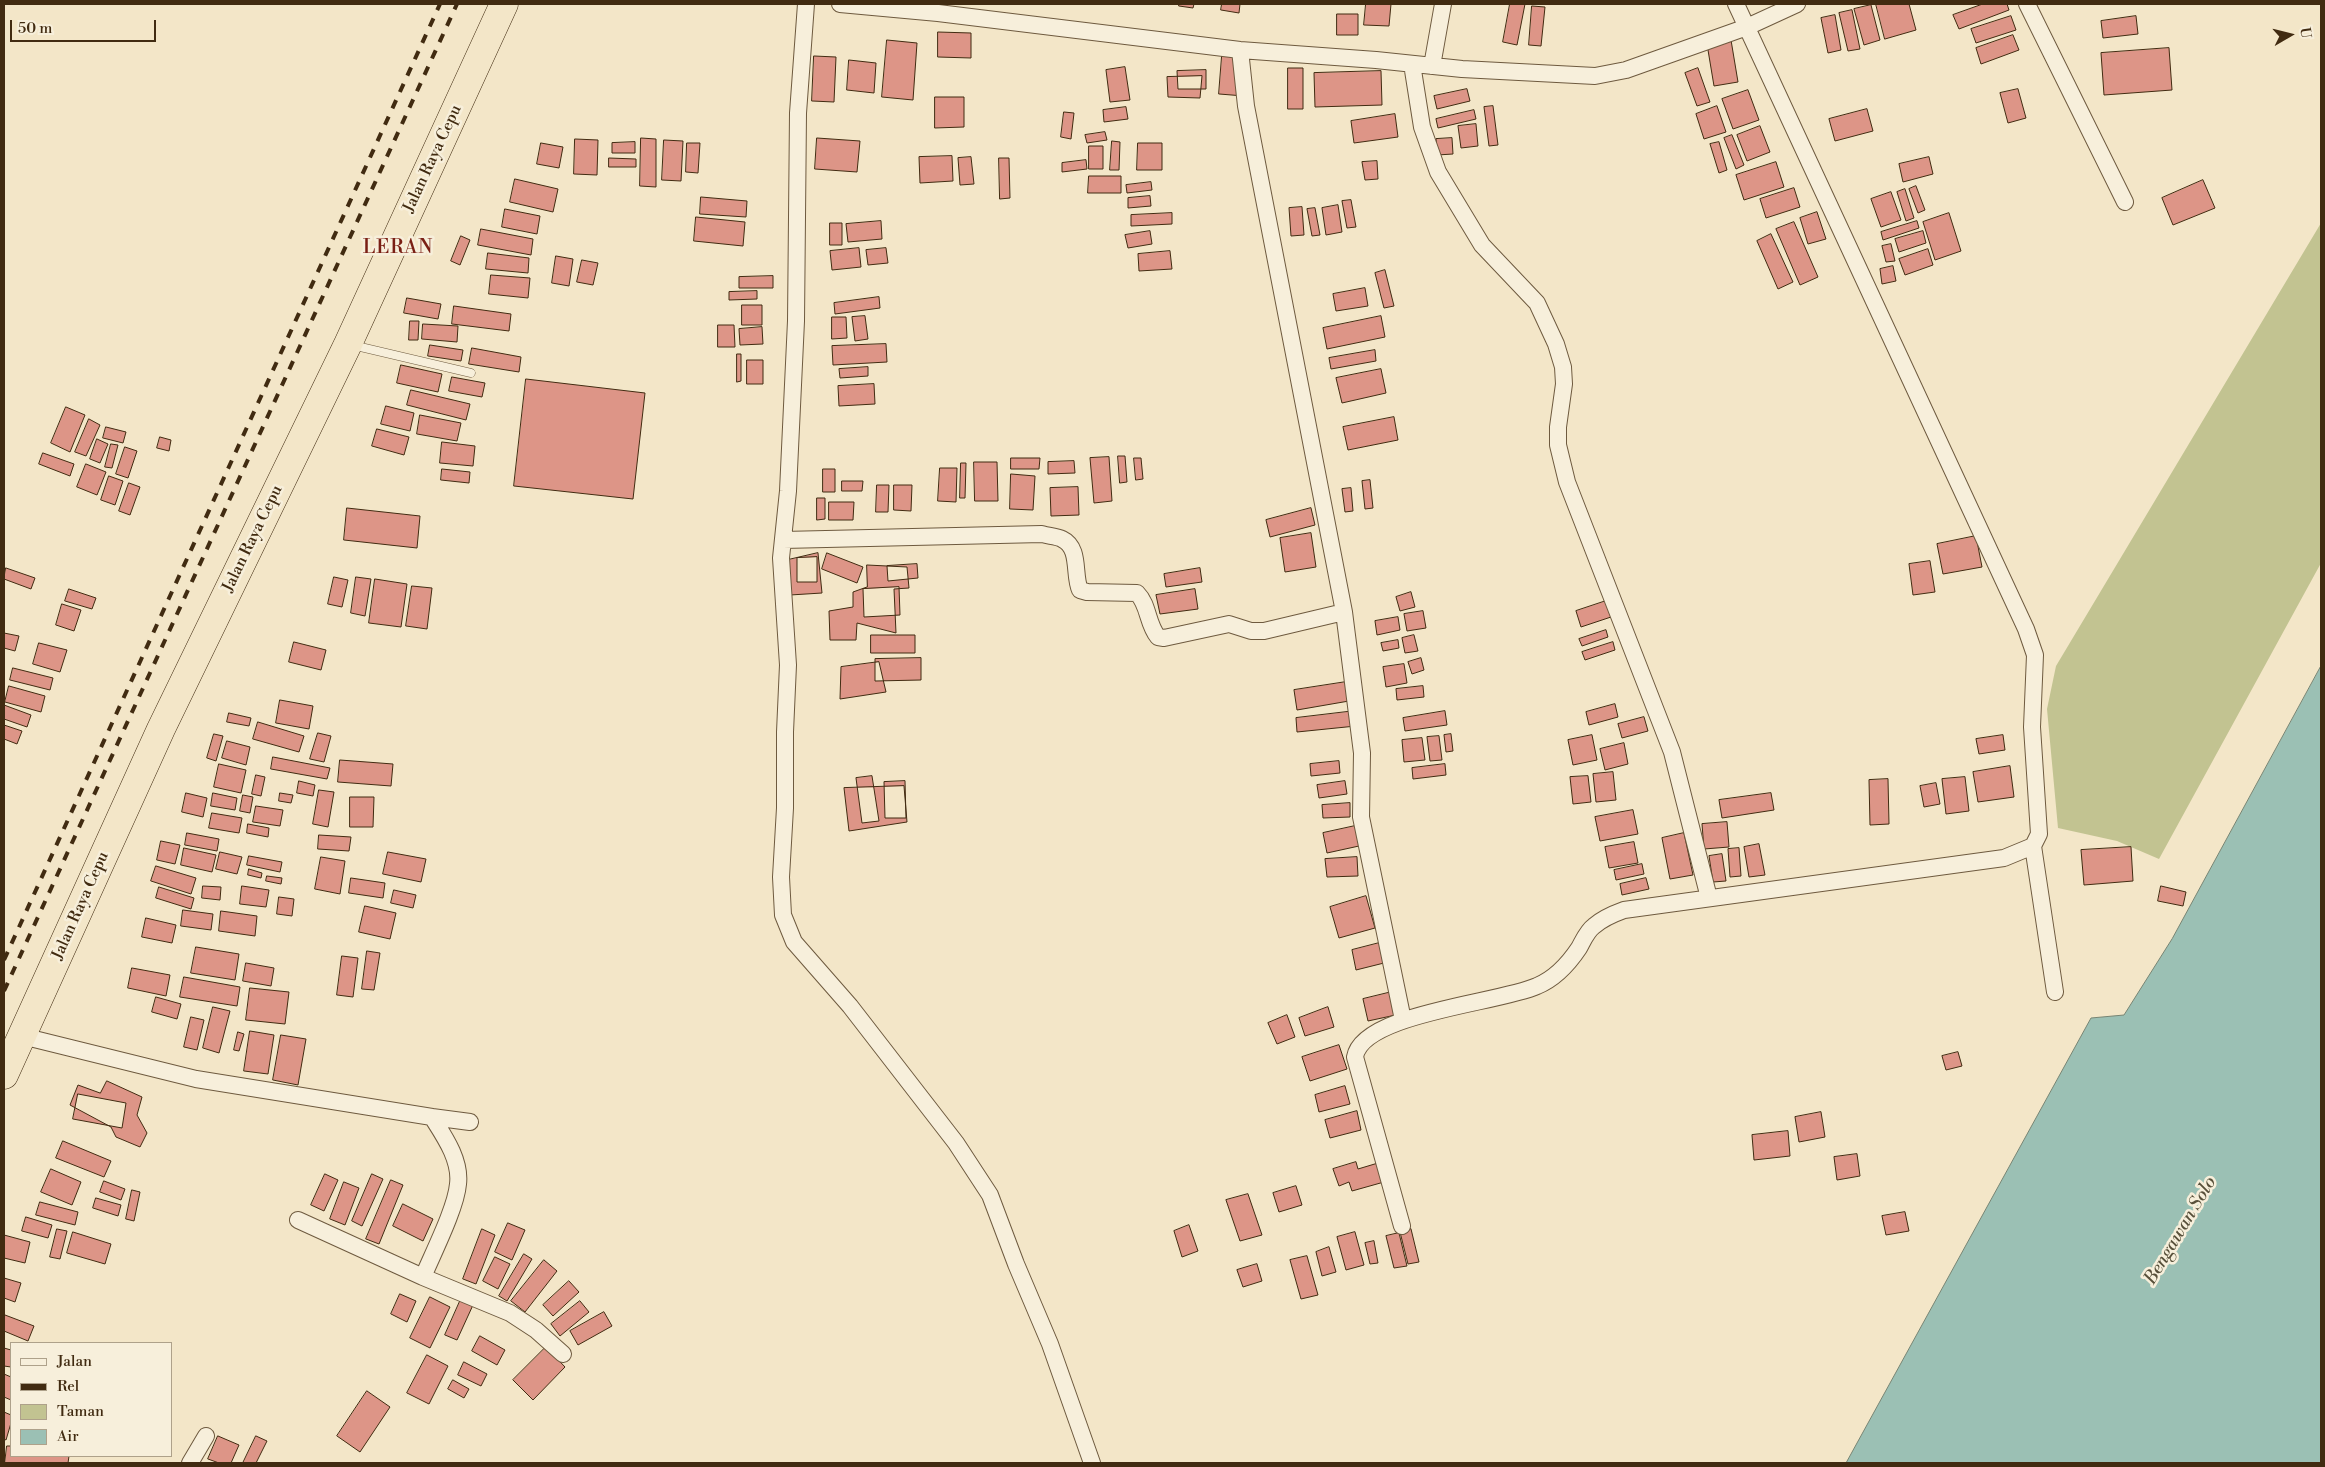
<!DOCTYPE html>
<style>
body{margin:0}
#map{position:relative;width:2325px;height:1467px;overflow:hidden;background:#f3e6c8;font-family:"Libre Bodoni",serif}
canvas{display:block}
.frame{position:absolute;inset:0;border:5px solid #412b11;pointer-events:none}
.legend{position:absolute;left:10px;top:1342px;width:162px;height:115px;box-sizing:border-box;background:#f7efdb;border:1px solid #aea18a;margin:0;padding:6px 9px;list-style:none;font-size:15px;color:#412b11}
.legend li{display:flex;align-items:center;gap:10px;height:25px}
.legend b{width:25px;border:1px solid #aea18a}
.north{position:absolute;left:2265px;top:10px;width:50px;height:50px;-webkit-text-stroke:4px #f7efdb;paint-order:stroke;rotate:82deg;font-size:14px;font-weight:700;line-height:20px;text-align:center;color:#412b11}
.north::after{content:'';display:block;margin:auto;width:18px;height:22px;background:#412b11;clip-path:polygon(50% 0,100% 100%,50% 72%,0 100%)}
.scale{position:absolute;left:10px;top:20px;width:146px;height:22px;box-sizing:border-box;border:2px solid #412b11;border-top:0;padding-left:6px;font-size:15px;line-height:18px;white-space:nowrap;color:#412b11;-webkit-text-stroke:4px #f7efdb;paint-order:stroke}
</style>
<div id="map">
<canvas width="2325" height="1467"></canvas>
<div class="frame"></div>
<ul class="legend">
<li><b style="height:6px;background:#f7efdb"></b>Jalan</li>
<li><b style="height:6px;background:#412b11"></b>Rel</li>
<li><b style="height:14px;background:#c2c391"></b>Taman</li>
<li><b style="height:14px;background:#9bc0b4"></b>Air</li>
</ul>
<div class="north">U</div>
<div class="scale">50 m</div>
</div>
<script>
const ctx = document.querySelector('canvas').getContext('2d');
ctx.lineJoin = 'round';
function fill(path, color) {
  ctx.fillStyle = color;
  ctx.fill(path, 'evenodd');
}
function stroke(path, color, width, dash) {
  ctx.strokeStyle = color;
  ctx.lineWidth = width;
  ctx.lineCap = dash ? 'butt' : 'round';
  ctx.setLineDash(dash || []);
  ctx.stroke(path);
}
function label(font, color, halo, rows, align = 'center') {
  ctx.font = font + ' "Libre Bodoni",serif';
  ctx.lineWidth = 5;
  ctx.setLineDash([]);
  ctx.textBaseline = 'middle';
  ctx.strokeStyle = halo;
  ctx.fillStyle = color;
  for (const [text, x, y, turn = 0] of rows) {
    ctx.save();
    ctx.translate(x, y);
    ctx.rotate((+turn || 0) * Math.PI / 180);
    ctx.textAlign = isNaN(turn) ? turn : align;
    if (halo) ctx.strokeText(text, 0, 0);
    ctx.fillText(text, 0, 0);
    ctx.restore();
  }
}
fill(new Path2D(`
 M2321,223v340l-162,296 -42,-18 -59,-13 -11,-119 9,-43z`), '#c2c391');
const water = new Path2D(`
 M2321,666v797h-475l245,-445 33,-3 48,-76z`);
fill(water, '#9bc0b4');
stroke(water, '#778473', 1);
const building = new Path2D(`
 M1179,4h15l-1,4 -14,-2z
 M1222,4h18l-1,9 -18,-3z
 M1366,4h25l-2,22 -25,-1z
 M1510,4h15l-8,41 -14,-3z
 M1876,4h33l7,26 -31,9z
 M1983,4h24l2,6 -50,19 -6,-14z
 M1871,5l9,35 -16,5 -10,-36z
 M1532,6l13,1 -4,39 -12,-1z
 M1852,10l8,39 -12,2 -9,-38z
 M1337,14h21v21h-21z
 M1835,15l6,35 -13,3 -7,-35z
 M2011,16l5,14 -40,13 -5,-14z
 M2136,16l2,18 -35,4 -2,-17z
 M938,32l33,1v25l-33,-1z
 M2013,35l6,15 -38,14 -5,-16z
 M887,40l30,3 -4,57 -31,-3z
 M1731,40l7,42 -24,4 -7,-42z
 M2169,48l3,42 -68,5 -3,-42z
 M814,56l22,1 -2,45 -22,-1z
 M1222,56l26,2 -4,38 -25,-2z
 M849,60l27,3 -2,30 -27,-3z
 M1125,67l5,33 -20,2 -4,-32z
 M1288,68h15v41h-15z
 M1698,68l12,34 -13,4 -12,-33z
 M1206,70v19h-28l-1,-18z
 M1381,71l1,34 -67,2 -1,-34z
 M1202,76l-2,22 -32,-1 -1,-20z
 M1467,89l3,12 -33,8 -3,-13z
 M2018,89l8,29 -18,5 -8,-30z
 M1748,90l11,30 -26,9 -11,-30z
 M935,97h29v30l-29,1z
 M1493,106l5,39 -9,1 -5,-39z
 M1717,106l9,26 -22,7 -8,-25z
 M1126,107l2,12 -24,3 -1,-12z
 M1867,109l6,22 -38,10 -6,-22z
 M1474,110l2,9 -38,9 -2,-9z
 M1064,112l10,1 -3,26 -10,-2z
 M1395,114l3,23 -44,6 -3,-22z
 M1476,124l2,22 -17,2 -3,-22z
 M1760,126l10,26 -23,9 -10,-26z
 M1105,132l2,8 -20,3 -2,-8z
 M1732,135l12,30 -8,4 -12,-31z
 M641,138l15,1v48l-16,-1z
 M817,138l43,3 -3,31 -42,-3z
 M1452,138l1,16 -16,1 -1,-16z
 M575,139l23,1 -1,35 -23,-1z
 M664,140l19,1 -2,40 -19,-1z
 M1112,141l8,1 -1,28h-9z
 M635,142v11h-23v-10z
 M1719,142l8,28 -8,3 -9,-29z
 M541,143l22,4 -4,21 -22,-4z
 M687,143h13l-2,30 -12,-1z
 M1138,143h24v27h-25z
 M1089,146h14v23h-14z
 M952,156l1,25 -33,2 -1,-26z
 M971,157l3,27 -14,1 -2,-27z
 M1929,157l4,17 -30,8 -4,-18z
 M609,158l27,1v8h-27z
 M999,158h10l1,40 -10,1z
 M1086,160l1,9 -25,3v-9z
 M1377,161l1,18 -13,1 -3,-18z
 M1776,162l8,25 -40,13 -8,-25z
 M1089,176h32v17h-33z
 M515,179l43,10 -5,23 -43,-10z
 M2203,180l12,28 -42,17 -11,-27z
 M1151,182l1,8 -25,3 -1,-8z
 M1916,186l9,24 -7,3 -9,-24z
 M1794,188l6,19 -34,11 -6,-19z
 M1905,189l9,29 -8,3 -9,-29z
 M1891,192l10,28 -20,7 -10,-28z
 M1150,196l1,10 -23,2v-10z
 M701,197l46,4 -1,16 -46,-3z
 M1351,200l5,27 -9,1 -5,-27z
 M1338,205l4,27 -16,3 -4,-27z
 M1302,207l2,28 -13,1 -2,-28z
 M1315,208l5,27 -8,1 -5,-27z
 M505,209l35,7 -3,18 -35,-7z
 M1817,212l9,27 -18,5 -8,-26z
 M1172,213v11l-41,2v-11z
 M1949,213l12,38 -26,9 -12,-38z
 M696,217l49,5 -2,24 -49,-5z
 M881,221l1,18 -34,3 -2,-18z
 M1917,221l2,7 -36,12 -2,-8z
 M1794,222l24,55 -18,8 -24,-56z
 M830,223h12v22h-12z
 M481,229l52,10 -2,16 -53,-10z
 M1150,231l2,13 -24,4 -3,-13z
 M1923,231l3,12 -27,9 -4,-13z
 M1771,234l22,48 -15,7 -21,-48z
 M461,236l9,4 -10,25 -9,-4z
 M1891,244l4,17 -9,1 -4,-16z
 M859,248l2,19 -29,3 -2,-19z
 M886,248l2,15 -20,2 -2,-15z
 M1928,249l5,16 -28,10 -6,-16z
 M1170,251l2,18 -33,2 -1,-17z
 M488,253l41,5 -1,15 -42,-4z
 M556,256l17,3 -4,27 -17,-3z
 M582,260l16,3 -5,22 -16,-3z
 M1893,266l3,15 -14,3 -2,-15z
 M1385,270l9,36 -10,2 -9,-35z
 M491,275l39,3 -2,20 -39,-4z
 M773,276v12h-34v-11z
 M1365,288l3,18 -32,5 -3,-17z
 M757,291v8l-28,1v-8z
 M879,297l1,11 -45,6 -1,-11z
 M407,298l34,6 -3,15 -34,-6z
 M742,305h20v20h-20z
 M454,306l57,8 -2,17 -57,-7z
 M865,316l3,23 -13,2 -3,-24z
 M1381,316l4,21 -58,12 -4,-21z
 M832,317h14l1,21 -15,1z
 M410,321h9l-1,19h-9z
 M423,324l35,2 -1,16 -35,-3z
 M718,325h16l1,22h-17z
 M762,327l1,17 -23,1 -1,-16z
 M886,344l1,18 -54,3 -1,-19z
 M430,345l33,5 -2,11 -33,-5z
 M472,348l49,9 -2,15 -50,-8z
 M1375,350l1,11 -45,8 -2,-11z
 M737,354h4v27l-4,1z
 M747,360h16v24h-16z
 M401,365l41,9 -4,18 -41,-9z
 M868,367v9l-28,2 -1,-9z
 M1381,369l5,24 -44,10 -6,-25z
 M452,377l33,6 -3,14 -33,-6z
 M526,379l119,14 -12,106 -119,-13z
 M874,384l1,20 -36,2 -1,-20z
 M411,390l59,14 -4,16 -59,-15z
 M386,406l28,7 -4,18 -29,-7z
 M66,407l19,8 -15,37 -19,-9z
 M420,415l41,8 -4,18 -40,-7z
 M1394,417l4,23 -50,10 -5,-23z
 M89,419l11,6 -14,31 -11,-4z
 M106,427l20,5 -3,11 -20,-5z
 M377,429l32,8 -5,18 -32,-9z
 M160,437l11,3 -2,11 -12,-3z
 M97,439l11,5 -8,19 -10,-4z
 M442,442l33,4 -2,20 -33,-3z
 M111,444l7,1 -6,23 -7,-1z
 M125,447l12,4 -9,27 -12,-4z
 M43,453l31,11 -4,12 -31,-12z
 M1118,456h7l2,26 -7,1z
 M1109,457l3,44 -18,2 -4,-45z
 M1011,458h29l-1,11h-28z
 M1134,458h7l2,21 -7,1z
 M1074,461l1,12 -27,1v-12z
 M974,462h23l1,39h-23z
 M961,463h5l-1,35h-5z
 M86,464l20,8 -9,23 -20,-8z
 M940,468h17l-1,34 -18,-1z
 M442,469l28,3 -1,11 -28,-3z
 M823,469h12v23h-12z
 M1011,474l24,2 -2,34 -23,-1z
 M109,476l14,5 -8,24 -14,-5z
 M1370,480l3,28 -8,1 -3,-28z
 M842,481h21l-1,10h-20z
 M129,483l11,4 -10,28 -11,-4z
 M877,485h12l-1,27h-12z
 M894,485h18l-1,26 -17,-1z
 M1078,487l1,28 -28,1 -1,-28z
 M1351,488l2,23 -8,1 -3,-23z
 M817,498h8v21l-8,1z
 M829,502h25l-1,18h-24z
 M347,508l73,8 -3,32 -73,-8z
 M1311,508l4,17 -45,12 -4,-17z
 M1311,533l5,34 -31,5 -5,-34z
 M1976,536l6,31 -39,7 -6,-30z
 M818,553l4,40 -32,2 -2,-35z
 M827,553l36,14 -6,16 -35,-14z
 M817,557v25h-20v-24z
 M1930,561l5,31 -22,3 -4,-31z
 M917,564l1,14 -30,3 -1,-15z
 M867,565l40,2 2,21 -15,1 2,44 -39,-10 -1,17h-26l-1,-29 24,-4v-15l14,-5z
 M6,568l29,10 -4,11 -27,-10z
 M1200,568l2,14 -36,5 -2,-13z
 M334,577l14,3 -6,27 -14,-3z
 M356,577l15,2 -6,37 -14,-3z
 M375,579l32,5 -6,43 -32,-4z
 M412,586l20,2 -5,41 -21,-3z
 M899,587l1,28 -36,2 -1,-28z
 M69,589l27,9 -4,11 -27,-8z
 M1195,589l3,20 -38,5 -4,-19z
 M1411,592l4,15 -15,4 -4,-14z
 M1606,601l5,16 -30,10 -5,-16z
 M62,604l19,6 -7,21 -18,-6z
 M1423,611l3,17 -19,3 -3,-17z
 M1398,617l2,13 -23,5 -2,-14z
 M1606,630l2,7 -26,9 -3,-7z
 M4,633l15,3 -4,15 -11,-3z
 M871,635h44v18h-44z
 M1414,635l4,16 -13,2 -3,-15z
 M1398,640l1,8 -16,3 -2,-8z
 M294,642l32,8 -5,20 -32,-8z
 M1613,642l2,8 -30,10 -3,-8z
 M39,643l28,7 -7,22 -27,-8z
 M921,658v22l-46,1v-22z
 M1421,658l3,12 -12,4 -4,-12z
 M879,662l7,30 -46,7 1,-32z
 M1404,664l3,19 -21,4 -3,-20z
 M13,668l40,10 -3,12 -40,-10z
 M1346,682l3,19 -52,9 -3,-20z
 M9,686l36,10 -4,16 -36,-10z
 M1423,686l1,11 -27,3 -1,-11z
 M280,700l33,6 -4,23 -33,-6z
 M1615,704l3,13 -29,8 -3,-13z
 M4,705l27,10 -4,12 -23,-8z
 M1355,711l1,15 -59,6 -1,-14z
 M1445,711l2,14 -42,6 -2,-13z
 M229,713l22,5 -2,8 -22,-4z
 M1644,717l4,14 -26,7 -4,-14z
 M258,722l46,14 -5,16 -46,-13z
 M4,725l18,6 -5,13 -13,-5z
 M318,733l13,3 -7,26 -14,-3z
 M214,734l9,2 -7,25 -9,-3z
 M1451,734l2,17 -7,1 -2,-17z
 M1592,735l5,25 -24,5 -5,-25z
 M2003,735l2,15 -26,4 -3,-15z
 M1439,736l3,24 -12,1 -3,-24z
 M1422,738l3,22 -21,2 -2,-22z
 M227,741l23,6 -4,18 -24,-7z
 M1624,743l4,21 -23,6 -5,-21z
 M273,757l57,11 -3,11 -56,-10z
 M340,760l53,4 -2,22 -53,-4z
 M1339,761l1,12 -29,3 -1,-12z
 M219,764l27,6 -5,23 -27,-6z
 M1445,764l1,11 -33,4 -1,-11z
 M2010,766l4,31 -36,5 -5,-30z
 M1613,772l3,28 -20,2 -3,-28z
 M256,775l9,2 -4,19 -9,-2z
 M872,776l7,45 -17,2 -6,-45z
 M1588,776l3,26 -18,2 -3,-27z
 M1965,777l4,34 -23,3 -4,-35z
 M1888,779l1,45 -19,1 -1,-45z
 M299,781l16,4 -2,11 -16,-3z
 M905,781l1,37h-21l-1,-36z
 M1345,781l2,13 -28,4 -2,-13z
 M1936,783l4,21 -16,3 -4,-21z
 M904,786l3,36 -58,9 -5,-43z
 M319,790l15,2 -6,35 -15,-3z
 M186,793l21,5 -4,19 -21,-5z
 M213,793l24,5 -2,12 -24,-4z
 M280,793l13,2 -2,8 -12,-2z
 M1771,793l3,17 -52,8 -3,-18z
 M243,795l10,2 -3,16 -10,-2z
 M350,797h24l-1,30h-23z
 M1350,803v14l-27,1 -1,-13z
 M256,806l27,4 -3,16 -27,-4z
 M1633,810l5,24 -38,7 -5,-24z
 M212,813l30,5 -3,15 -30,-5z
 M1727,822l2,25 -25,2 -2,-25z
 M248,824l21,4 -1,9 -21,-4z
 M1355,826l4,20 -32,7 -4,-20z
 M187,833l32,6 -2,12 -32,-6z
 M1684,833l9,42 -23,4 -8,-41z
 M319,835l32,2 -2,14 -31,-2z
 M161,841l19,4 -5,19 -18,-4z
 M1634,842l4,21 -29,5 -4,-21z
 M1759,844l6,31 -16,2 -5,-30z
 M2131,847l2,34 -49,4 -3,-35z
 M184,848l32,7 -4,17 -31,-7z
 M1739,848l2,28 -11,1 -2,-28z
 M220,852l22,5 -5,17 -21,-5z
 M388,852l38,7 -5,23 -38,-8z
 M1722,854l4,27 -13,1 -4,-26z
 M249,856l33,6 -2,10 -33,-7z
 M321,857l24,4 -5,33 -25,-5z
 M1357,857l1,19 -31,1 -2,-18z
 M1642,864l2,10 -28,6 -2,-10z
 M156,866l40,12 -5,16 -40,-13z
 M249,869l13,4 -1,5 -13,-3z
 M267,876l15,2 -1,6 -15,-3z
 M351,878l34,5 -2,15 -34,-5z
 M1646,878l3,11 -27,6 -2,-11z
 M203,886l18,1 -1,13 -18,-2z
 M242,886l27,4 -3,17 -26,-3z
 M2161,886l25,6 -3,14 -25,-5z
 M159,887l35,11 -3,11 -35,-11z
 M394,890l22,5 -3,13 -22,-5z
 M1366,896l9,32 -36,10 -9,-31z
 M279,897l15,2 -2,17 -15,-2z
 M365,906l31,7 -6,26 -31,-7z
 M183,910l30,4 -2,16 -30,-4z
 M221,911l36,5 -2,20 -36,-5z
 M146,918l30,7 -4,18 -30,-6z
 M1387,941l5,20 -36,9 -4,-20z
 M196,947l43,7 -4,26 -44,-7z
 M367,951l13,2 -6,37 -12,-1z
 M342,956l16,2 -5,39 -16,-2z
 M246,963l28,5 -3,18 -28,-5z
 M132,968l38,7 -4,21 -38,-8z
 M184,977l56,10 -3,19 -57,-9z
 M250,988l39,4 -4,32 -39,-4z
 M1400,990l5,23 -37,8 -5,-22z
 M156,997l25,7 -4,15 -25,-7z
 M213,1007l17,4 -11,42 -16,-5z
 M1328,1007l6,20 -29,9 -6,-18z
 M1287,1015l8,22 -18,7 -9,-21z
 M191,1017l13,3 -7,30 -13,-3z
 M250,1031l24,4 -6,39 -24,-3z
 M238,1032l6,2 -5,17 -5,-1z
 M281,1035l25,4 -8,46 -25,-5z
 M1339,1045l8,24 -37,12 -8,-24z
 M1958,1052l4,14 -16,4 -4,-14z
 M107,1081l35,16 -5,18 10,18 -7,14 -24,-10 -5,-10 -41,-22 8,-20 22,8z
 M1345,1086l5,18 -31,8 -4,-17z
 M78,1094l48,9 -4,25 -49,-9z
 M1357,1111l4,19 -31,8 -5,-18z
 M1821,1112l4,25 -26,5 -4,-25z
 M1788,1131l2,25 -36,4 -2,-25z
 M63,1141l48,20 -7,16 -48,-19z
 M1857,1154l3,22 -23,4 -3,-23z
 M1356,1162l2,7 20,-6 6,19 -32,9 -3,-9 -10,4 -6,-17z
 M51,1169l30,13 -9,23 -31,-13z
 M325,1174l13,6 -14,31 -13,-6z
 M372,1174l11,5 -21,47 -10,-5z
 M391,1180l12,5 -24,59 -13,-5z
 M104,1181l21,8 -4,11 -21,-8z
 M344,1182l15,6 -14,37 -15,-6z
 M1296,1186l6,19 -23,7 -6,-19z
 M132,1190l8,2 -6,29 -8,-2z
 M1248,1194l14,41 -22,6 -14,-41z
 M96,1198l25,7 -3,11 -25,-8z
 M40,1202l38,10 -3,13 -39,-10z
 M403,1204l30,15 -10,22 -30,-15z
 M1905,1212l4,19 -23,4 -4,-19z
 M26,1217l26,8 -4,13 -26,-7z
 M508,1223l17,7 -13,30 -17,-8z
 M1189,1225l9,26 -16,6 -8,-26z
 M57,1229l10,2 -7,28 -10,-2z
 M482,1229l13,6 -19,49 -13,-5z
 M1411,1229l8,33 -11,2 -8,-32z
 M73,1232l38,12 -6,20 -38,-11z
 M1355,1232l9,33 -18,5 -9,-33z
 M1399,1233l8,33 -13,2 -8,-32z
 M4,1235l26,7 -5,21 -21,-5z
 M1374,1241l4,22 -8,1 -5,-21z
 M1329,1247l7,25 -14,4 -6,-24z
 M524,1254l8,5 -25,42 -8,-5z
 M1307,1256l11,39 -17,4 -11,-39z
 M495,1257l15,7 -12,25 -15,-8z
 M544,1260l13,11 -32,41 -14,-11z
 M1257,1264l5,17 -19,6 -6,-17z
 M4,1278l17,5 -6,19 -11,-4z
 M569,1281l10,11 -26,24 -10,-11z
 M400,1294l16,7 -9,21 -16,-8z
 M430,1297l20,10 -20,41 -20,-10z
 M461,1299l12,6 -16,35 -12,-5z
 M580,1301l9,11 -29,24 -9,-12z
 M604,1312l8,14 -34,19 -8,-14z
 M5,1315l29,11 -6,15 -24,-10z
 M480,1336l25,14 -8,15 -25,-14z
 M546,1347l19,20 -32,33 -20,-20z
 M4,1348l7,2v17l-7,-1z
 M427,1355l21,11 -19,38 -22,-11z
 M464,1362l23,12 -6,12 -23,-11z
 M4,1374l7,3v23l-7,-3z
 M453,1380l16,9 -5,9 -16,-9z
 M367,1391l23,16 -30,45 -23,-16z
 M4,1412l7,3v8l-5,17 -2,-1z
 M218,1436l21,9 -8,18h-12l-11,-4z
 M256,1436l11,5 -11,22h-13z
 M7,1446h4v10h58l-1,7h-63z`);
fill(building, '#dd9587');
stroke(building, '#412b11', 1);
const lane = new Path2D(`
 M352,345l119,28`);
const street = new Path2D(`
 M806,4l-8,109 -2,208 -8,170 -7,67 7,107 -3,67v76l-4,69 2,38 11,27 56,64 106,137 34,52 26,69 34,80 42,119
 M840,4l98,9 302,37 136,10 86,9 133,7 31,-6 121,-43 50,-23
 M2027,4l98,198
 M1240,50l6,56 98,506 18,141 -1,64 42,203
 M1412,64l10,63 16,45 44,73 55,58 19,41 7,23 1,17 -6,43v18l9,37 105,270 37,146
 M1432,66l11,-62
 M783,540l259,-6c6,2 15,2 20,5 19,9 11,36 18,51l7,2 50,1c12,12 10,31 21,44l6,1 65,-14 22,7h13l80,-19
 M2033,846l22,146
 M22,1036l174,43 236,38c12,19 29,43 26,67 -2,24 -25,69 -35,93
 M432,1117l38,5
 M298,1220l125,57 87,36 26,17 27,24
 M1402,1226l-47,-169c7,-44 145,-54 182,-71 17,-7 32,-23 42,-38 4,-7 8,-17 15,-22 9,-8 19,-12 30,-16l380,-52 29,-12 6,-12 -7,-107 3,-72 -9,-26 -290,-625
 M190,1463l16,-27`);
const highway = new Path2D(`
 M4,1075l157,-346 187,-385 156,-340`);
stroke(lane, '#6e5a3f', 9);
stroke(street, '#6e5a3f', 18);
stroke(highway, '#412b11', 29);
stroke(lane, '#f7efdb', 8);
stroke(street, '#f7efdb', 16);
stroke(highway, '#f3e6c8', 28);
stroke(new Path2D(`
 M4,960l436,-956
 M4,991l453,-987`), '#412b11', 4, [9, 9]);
label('16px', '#412b11', '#f7efdb', [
 ["Jalan Raya Cepu",433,159,-65],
 ["Jalan Raya Cepu",253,539,-64],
 ["Jalan Raya Cepu",81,906,-66]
]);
label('italic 18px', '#58503a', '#f7efdb', [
 ["Bengawan Solo",2181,1231,-59]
]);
ctx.letterSpacing = '1px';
label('19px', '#7a1f14', '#f7efdb', [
 ["LERAN",398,248]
]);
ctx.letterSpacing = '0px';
</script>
